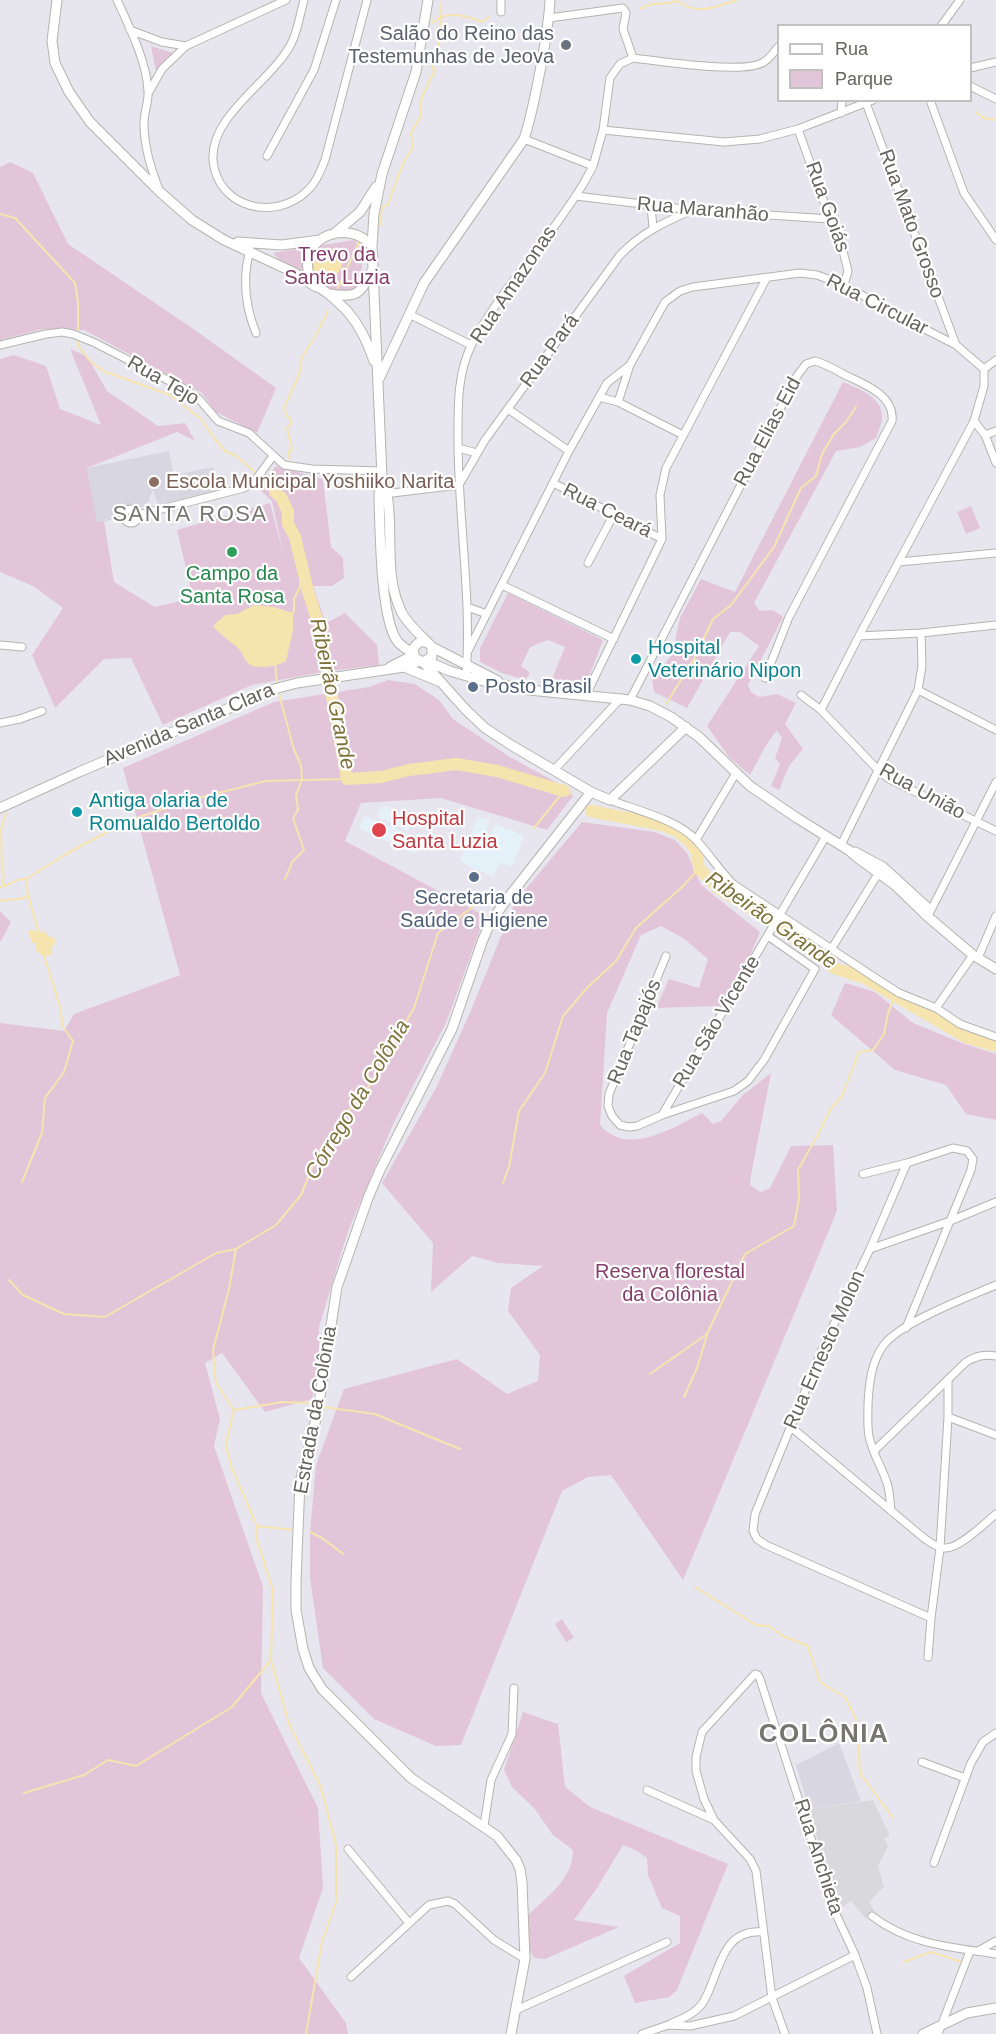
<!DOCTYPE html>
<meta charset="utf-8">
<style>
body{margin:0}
#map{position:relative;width:996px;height:2034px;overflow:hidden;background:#e7e6ee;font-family:Helvetica,sans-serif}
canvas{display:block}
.legend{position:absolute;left:777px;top:24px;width:195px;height:78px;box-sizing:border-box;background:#fff;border:2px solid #c1c1bf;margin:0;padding:8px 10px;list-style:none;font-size:18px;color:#65645e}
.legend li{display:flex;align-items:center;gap:12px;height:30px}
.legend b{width:30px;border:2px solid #c1c1bf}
</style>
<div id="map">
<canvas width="996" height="2034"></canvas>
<ul class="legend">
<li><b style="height:8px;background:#fff"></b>Rua</li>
<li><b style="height:16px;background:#e3c5da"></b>Parque</li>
</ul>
</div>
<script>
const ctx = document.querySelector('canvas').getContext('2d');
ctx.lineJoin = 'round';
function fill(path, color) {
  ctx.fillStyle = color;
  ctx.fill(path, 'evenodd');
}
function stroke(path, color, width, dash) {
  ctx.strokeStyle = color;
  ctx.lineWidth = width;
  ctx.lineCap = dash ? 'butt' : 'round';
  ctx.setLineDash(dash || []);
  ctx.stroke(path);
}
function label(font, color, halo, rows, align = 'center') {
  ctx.font = font + ' Helvetica,sans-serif';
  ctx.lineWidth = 4.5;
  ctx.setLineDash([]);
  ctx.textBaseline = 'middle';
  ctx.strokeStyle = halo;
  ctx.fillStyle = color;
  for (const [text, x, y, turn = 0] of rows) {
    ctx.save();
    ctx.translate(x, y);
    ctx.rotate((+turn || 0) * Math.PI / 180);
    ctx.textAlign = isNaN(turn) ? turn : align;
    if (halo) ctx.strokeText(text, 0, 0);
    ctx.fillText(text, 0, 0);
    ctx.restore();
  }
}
fill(new Path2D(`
 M873,1800l17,36 -6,2 4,8 -10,20 6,21 -15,15 6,10 -9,7 -15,-18 -13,9 -29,-101z`), '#d8d8dd');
fill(new Path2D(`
 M169,451l5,24 39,-8 9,23 -64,15 -5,-15 -5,12 -8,7 -4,-4h-9l-6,6 -1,7 -23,5 -10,-55z
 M839,1743l22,58 -52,8 -13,-44z`), '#d8d7e1');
fill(new Path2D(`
 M382,805l31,14 -5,12 -12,-6 -2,3 27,13 -6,13 -56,-26 6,-12 26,11 1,-4 -15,-6z
 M478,817l12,4 -7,17 5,3 8,-17 28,12 -12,31 -12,-4 -7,13 -23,-9 -10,-7z`), '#e4f1f9');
fill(new Path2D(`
 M151,46l22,7 -17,18z
 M10,162l23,11 35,71 124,84 84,60 -19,45 -41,-21 -14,-19 -118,-63 -41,-1 -43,11v-173z
 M354,240c12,9 9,37 2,49 -5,2 -13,5 -18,4 -11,-3 -61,-32 -65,-40z
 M70,349l17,7 20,35 51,35 27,-3 10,18 -18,-9 -90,36 10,54 7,-1 10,61 41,25 38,-9 -16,-68 93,-27 13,49 -11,-51 -14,-13 18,-22 47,13 8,68 12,11 1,20 -12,8h-19l13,37 19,-10 32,32 2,20 -56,7 -71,13 -89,40 -32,-67 -27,1 -49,49 -23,-53 31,-47 -30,-22 -33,-14v-213l14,-4 32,11 14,43 41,16z
 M843,382c14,6 38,14 39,33 1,6 -4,16 -6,23l-16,9 -24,4 -82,152 6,8 13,-1 10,7 -35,68 3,7 8,5 18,-3 19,9 -11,21 18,25 -14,17 -10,24 -8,-4 9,-22 -5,-6 7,-20 -5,-7c-12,12 -18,29 -27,44l-21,-18 -22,-31 52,-80 -19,-14h-10l-43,76 -33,-16 -2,-13 20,-24 8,-37 21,-39 34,13z
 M971,506l9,22 -14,6 -9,-22z
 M508,593l95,47 -16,42 -35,-3 13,-32 -17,-7 -18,7 -9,19 9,7 -5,7 -23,-7 -22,-11v-14z
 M388,680l27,4 24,16 14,19 57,38 60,33 3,6 -26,34 -106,-32 -80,5 -16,38 140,75 -39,107 -52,99 -46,109 -29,96v32l-7,40 -47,13 -43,-59 -17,10 15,56 -6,27 49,141 -2,106 57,115 5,80 -24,70 47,65 2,11h-348v-1011l64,8 10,-17 106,-39 -57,-207 151,-66 95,-15z
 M582,822l72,10 21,8 12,13 14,32 59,47 -10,24 -30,50 -64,2 13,-29 30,9 9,-29 -25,-21 -22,-12 -20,9 -34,78 -7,112c3,3 7,7 11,9 26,17 67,-9 91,-21l11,11 8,-3 22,-26 28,-22 -20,102 -1,10 11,7 9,-4 21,-42 42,-1 4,66 -154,369 -72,-105 -23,2 -26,14 -101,254 -25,1 -62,-27 -51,-51 -13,-90v-46l6,-67 28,-76 113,-30 50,35 31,-13 2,-26 -32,-44 3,-23 32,-22 -45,-3 -26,-7 -41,36 2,-49 -51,-60 54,-95 33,-73 46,-113z
 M0,911l11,11 -10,19h-1z
 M845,983l30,9 38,31 49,20 34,11v66l-30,-6 -20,-29 -51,-15 -64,-55z
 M562,1619l12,19 -8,4 -11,-18z
 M523,1712l35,12 7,63 25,20 138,57 -51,126 -8,7 -34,6 -11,-27 56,-33v-27l-18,-8 -14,-33 -1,-17 -10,-7 -14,-6 -26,43 -23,32 45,7 -74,32 -11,-1 -5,-9v-35c19,-18 44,-35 44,-64l-20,-15 -19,-27 -22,-21 -8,-17z`), '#e3c5da');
fill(new Path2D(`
 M312 263a15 15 0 1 1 30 0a15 15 0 1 1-30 0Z
 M254,605l20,2 19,6v17l-7,31c-7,5 -30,9 -37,3 -5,-4 -6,-11 -11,-16 -9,-8 -18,-13 -25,-22l12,-11 12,-1z
 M30,930l17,3 1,3 6,2 2,4 -5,7 1,6 -9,1 -8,-7 1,-5 -4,-2 -4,-10z`), '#f6e4ae');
stroke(new Path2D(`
 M640,9c16,-9 20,-2 37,-8 21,15 38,6 60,-1
 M432,23c14,-13 34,-8 50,-1l7,-5
 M976,112l7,6 13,2
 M0,214l15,4 60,65 3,19v28
 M380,225l2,-17 6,-4 16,-43 8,-12 1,-10 -3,-4 11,-19 -1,-15 15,-31 -3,-3 1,-5 4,-9 4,-21v-28
 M338,288l21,-46
 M79,341v6l11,14 13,10 67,24 31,24 13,19 12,14 9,3 20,17
 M289,458l-1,-5 4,-4 -5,-21 4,-4 -1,-6 -3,-2 -3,-8 15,-33 3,-18 14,-22 12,-24
 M264,480l10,11
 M275,492l2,-9 6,-6
 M293,613l1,-3v-11l6,-12 3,-23
 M275,663l2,21
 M278,690l16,60 7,15 1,15 -6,15 2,15 -5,8 11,32 -11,11 -8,18
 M666,704l28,-45 19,-40 18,-14 43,-58 27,-59 15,-12 6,-22 12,-20 12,-12 10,-15
 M534,828l30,-37 7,3
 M26,879l2,16 11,38
 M5,886l-3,-6 2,-5 -2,-6 -1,-40 5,-16
 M0,887l8,-2 9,-5 9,-1 40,-25 62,-33 58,-20 80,-20 81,-2
 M0,901l24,-3 4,-3
 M22,1182l20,-49 3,-35 19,-26 9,-31 -10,-14 -4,-24 -16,-50
 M503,1183l6,-16 10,-56 26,-38 18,-57 25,-29 28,-26 20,-33 45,-40 18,-19
 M9,1280l14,15 41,19 41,3 111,-64 20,-4 40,-24 25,-30 13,-32 31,-49 19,-20 50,-86 24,-75 37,-28
 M650,1374l57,-40 38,-80 49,-28 5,-27 -1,-29 19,-34 13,-26 12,-14 17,-44 14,-2 11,-16 4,-21 7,-17
 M684,1397l13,-29 10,-33
 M324,1407l51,7 85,35
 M234,1410l49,-8 30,1
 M257,1526l38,4
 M310,1532l12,6 21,16
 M695,1587l61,38 13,1 12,9 27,11 12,36 25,15 11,22 4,54 33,45
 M271,1660l18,64 31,61 16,59v58l-14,40 -16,92
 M24,1793l60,-18 24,-15 28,6 96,-59 39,-47 2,-70 -16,-50v-14l-26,-60 -5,-22 8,-34 -18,-27 -3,-33 16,-61 7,-40
 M904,1962l27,-10 31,10`), '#f6e4ae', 2);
stroke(new Path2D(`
 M275,492l6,5 7,15v12l7,13 13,54 11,35 28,153 34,-2 28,-7 47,-6 41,7 67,20
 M591,811l71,14 15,6 12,10 8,11 2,17 20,20 83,51 32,28 31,10 101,59 30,9`), '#f6e4ae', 12);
const street = new Path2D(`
 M117,0c12,26 30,62 31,91 1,10 -4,21 -4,32 0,24 7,45 15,67
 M304,0c-4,14 -6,31 -13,44 -19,37 -81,71 -78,116 4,48 62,62 94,31 9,-8 13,-19 18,-31l42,-160
 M501,12v-12
 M549,18l74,-10 3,5 -3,16 10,29
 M941,26l19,-26
 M130,30l32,12 24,4
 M633,58c26,3 108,16 129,5 7,-3 12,-11 16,-16
 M970,68l26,-6
 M970,86l26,13
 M149,92l13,-23 24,-23 100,-46
 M930,100l34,93 32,47
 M866,103l90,242
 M841,113l1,-13
 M798,129l32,90 13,32 5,20 -4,14
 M603,130l121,12 36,-3 38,-10 75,-29
 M524,139l69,27
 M267,156l47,-86 22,-70
 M576,196l116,14 138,9
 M651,206l2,21
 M250,250c-8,29 -5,56 6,83
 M409,314l62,31
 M0,345l46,-11 16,-2 11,2 20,8 94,48 12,9 19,22 31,12 35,32 28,4 69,2
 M984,369l12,-9
 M599,397l19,5 65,33
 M618,402l12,-37
 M508,409l61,42
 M974,421l11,14 11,28
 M985,435l11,-4
 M458,448l19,5
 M553,483l109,56
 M384,494l75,-9 26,-45 135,-185c21,-22 45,-33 72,-45
 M124 516a7 7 0 1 1 14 0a7 7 0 1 1-14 0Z
 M138,515l106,-27 13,-10 16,-22
 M899,562l97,-9
 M588,563l26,-49
 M502,585l112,54
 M467,607l20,7
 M859,636l62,-3 75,-8
 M0,645l22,2
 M468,651l101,-200 38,-68 23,-18 35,-63 15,-11 13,-4 107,-14 17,2 27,10 59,33 53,27 28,24v17l-10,35 -115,215 -38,74
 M466,676c6,-79 -8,-158 -8,-237 0,-32 -1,-64 13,-93 9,-19 22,-37 34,-54 27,-37 57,-72 80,-111l8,-15 10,-36 7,-52 10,-14 13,-6
 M918,690l78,40
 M586,695l76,-156 -2,-44 6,-27 100,-189
 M801,695l20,15 58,61 10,8 107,52
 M630,700l167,-324 9,-12 9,-3c11,3 21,9 30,14 19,9 50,20 47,46l-103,196 -24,61
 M0,723l20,-4 22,-8
 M554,770l67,-72
 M610,800c26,10 69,20 87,41 13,14 23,30 36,43l144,95 22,14 37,15 24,16 36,13
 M696,840l40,-67
 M841,845l77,-155 4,-24 -1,-33
 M929,914l67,-132
 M832,948l49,-79
 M666,956l-57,138 -1,12 4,10 8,9 9,2 8,-1 25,-11 72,-24 14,-10 16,-21 51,-91 -47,-33
 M978,958l18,-42
 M936,1008l37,-53
 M662,1115l164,-279
 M907,1163l-37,86 -46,96 -69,169 -2,17 4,8 9,6 165,73 -3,39
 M863,1174l44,-11 46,-15 14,3 6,8 -2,11 -65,158
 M870,1249l80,-28 46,-19
 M948,1417l48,18
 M791,1427l128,107c7,6 16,13 25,14 14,2 41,-25 52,-34
 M874,1451l92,-89c10,-6 18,-8 30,-6
 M891,1511c-1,-9 -1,-19 -4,-28 -5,-16 -15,-30 -18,-47 -2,-11 -1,-22 -1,-32 1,-20 3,-41 15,-58 16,-23 85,-49 113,-61
 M931,1618l9,-70 8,-131v-37
 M922,1762l43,16
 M647,1790l67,30
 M484,1826l7,-46 21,-46 2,-46
 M348,1849l61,74
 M934,1863l37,-100 12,-21 13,-9
 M872,1916c38,29 79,31 124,38
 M978,1951l18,-10
 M351,1977l78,-72 19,-4 7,3 39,36 31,19
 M516,2010l151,-68
 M670,2024c12,-5 24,-10 32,-20 18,-27 17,-76 61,-72
 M642,2034l26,-9 22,1 44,-10 121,-61
 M785,2034l-13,-36 -16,-127 -6,-12 -36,-39 -10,-21 -8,-28v-14l6,-25 53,-58 3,1 2,4 74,231 21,45 12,33 10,46
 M938,2034l32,-83`);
const secondary = new Path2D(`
 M57,0l-5,41 3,22 14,29 21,30 70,70 32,28 32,20 69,32 23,15
 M336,232l24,-20 16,-25
 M238,242l44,3 38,-5
 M372,246c-24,-28 -70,-9 -64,24 2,16 13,17 23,26 6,5 12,11 17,16 12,14 20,31 26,49
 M330,294c25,4 31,1 41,-22
 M379,379l45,-96 100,-144c8,-24 12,-48 17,-73 4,-22 8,-44 9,-66
 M382,481l-3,13c1,30 1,127 19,148 4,5 10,8 15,11
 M428,643c-7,-3 -12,0 -15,7l2,8 8,4 43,48 19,18 26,17 80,47 19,8 76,-73
 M432,647l66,34
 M426,661l24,10 37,11 42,8 101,10 20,6 21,11 28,20 51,49 47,32 53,33 8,7 37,27 32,31 46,39 23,14
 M423,662l9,-5v-10c-10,-11 -23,-21 -30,-34 -19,-38 -8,-79 -15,-119 -1,-6 -4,-11 -5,-18l-10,-230 2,-32 8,-40 34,-102 12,-72
 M390,667l24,-12
 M404,667l34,14
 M0,808l79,-36 195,-83 23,-6 107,-16 16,-6
 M855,852l28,15 46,42
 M511,2034l14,-75 -3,-76 -2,-14 -4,-9 -19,-24 -86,-58 -89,-89 -13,-21 -6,-19 -7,-39v-30l4,-98 17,-67 20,-128 31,-89 12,-28 72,-141 30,-87 8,-19 14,-20 87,-111
 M923,2034l44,-21 29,-5`);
stroke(street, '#b4b4af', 9);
stroke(secondary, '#b5b4ae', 11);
stroke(street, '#fff', 7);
stroke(secondary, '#fff', 9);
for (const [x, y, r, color] of [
 [566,45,6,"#6b7280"],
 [154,482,6,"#8d6e63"],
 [232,552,6,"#2e9e5b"],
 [636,659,6,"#0f9aa8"],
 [473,687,6,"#5c6f8a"],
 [77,812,6,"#0f9aa8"],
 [379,830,8,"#e0444e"],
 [474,877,6,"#5c6f8a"]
]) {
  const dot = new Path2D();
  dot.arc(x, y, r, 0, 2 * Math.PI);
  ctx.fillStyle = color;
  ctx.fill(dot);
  stroke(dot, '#fff', 2);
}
label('20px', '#5b616d', '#fff', [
 ["Salão do Reino das",554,34],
 ["Testemunhas de Jeova",554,57]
], 'right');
label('20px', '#65645e', '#fff', [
 ["Rua Goiás",827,207,70],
 ["Rua Maranhão",703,210,5],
 ["Rua Mato Grosso",911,224,70],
 ["Rua Amazonas",514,285,-56],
 ["Rua Circular",877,305,27],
 ["Rua Pará",550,351,-54],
 ["Rua Tejo",163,381,30],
 ["Rua Elias Eid",768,432,-62],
 ["Rua Ceará",607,511,27],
 ["Avenida Santa Clara",189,725,-23],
 ["Rua União",922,792,29],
 ["Rua São Vicente",717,1022,-59],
 ["Rua Tapajós",635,1032,-68],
 ["Rua Ernesto Molon",825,1350,-66],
 ["Estrada da Colônia",316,1410,-80],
 ["Rua Anchieta",818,1857,72]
]);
label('20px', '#833f6a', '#fff', [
 ["Trevo da",337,255],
 ["Santa Luzia",337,278],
 ["Reserva florestal",670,1272],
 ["da Colônia",670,1295]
]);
label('20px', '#785e54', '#fff', [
 ["Escola Municipal Yoshiiko Narita",166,482]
], 'left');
label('20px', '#27864d', '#fff', [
 ["Campo da",232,574],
 ["Santa Rosa",232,597]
]);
label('20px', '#0d838f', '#fff', [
 ["Hospital",648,648],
 ["Veterinário Nipon",648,671],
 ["Antiga olaria de",89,801],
 ["Romualdo Bertoldo",89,824]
], 'left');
label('20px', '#4e5e75', '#fff', [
 ["Posto Brasil",485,687],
 ["Secretaria de",474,898,"center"],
 ["Saúde e Higiene",474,921,"center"]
], 'left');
label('20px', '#be3a42', '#fff', [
 ["Hospital",392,819],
 ["Santa Luzia",392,842]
], 'left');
label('italic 21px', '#7e723b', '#fff', [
 ["Ribeirão Grande",332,694,78],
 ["Ribeirão Grande",771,921,35],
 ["Córrego da Colônia",358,1100,-59]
]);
ctx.letterSpacing = '1.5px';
label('22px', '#77756f', '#fff', [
 ["SANTA ROSA",190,515]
]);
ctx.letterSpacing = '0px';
ctx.letterSpacing = '1.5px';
label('bold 26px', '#77756f', '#fff', [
 ["COLÔNIA",824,1735]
]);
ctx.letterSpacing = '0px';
</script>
